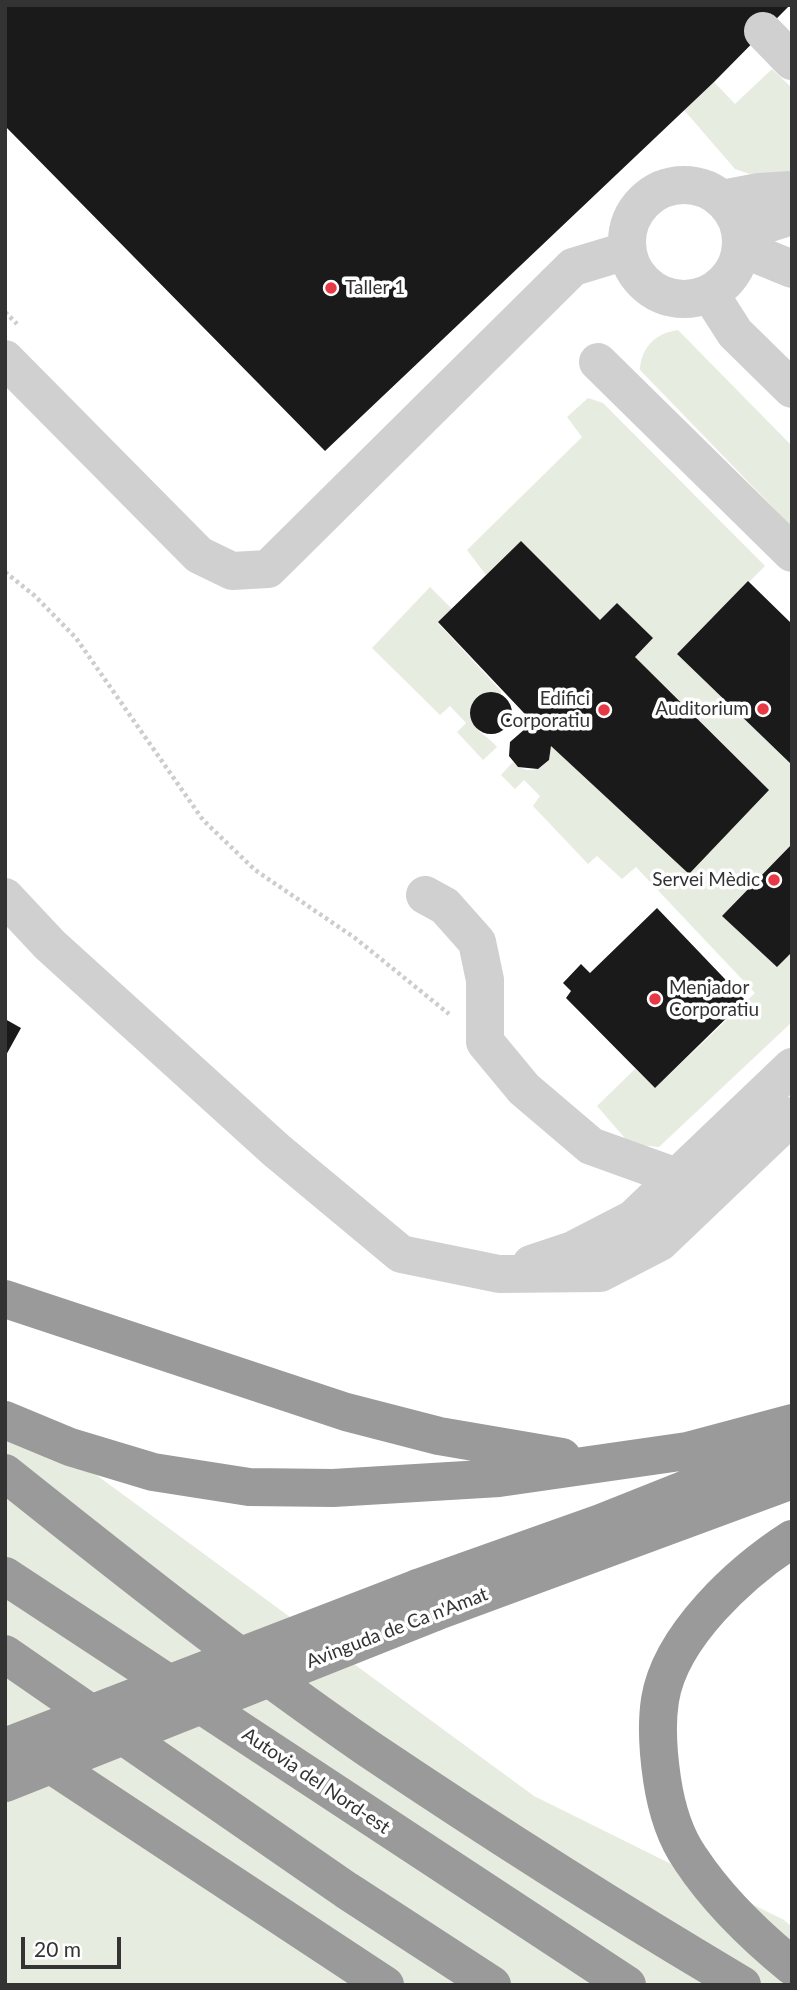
<!DOCTYPE html>
<meta charset="utf-8">
<style>
body{margin:0}
#map{position:relative;width:797px;height:1990px;overflow:hidden;background:#fff;font-family:Lato,sans-serif}
canvas{display:block}
.frame{position:absolute;inset:0;border:7px solid #333;pointer-events:none}
.scale{position:absolute;left:21px;top:1937px;width:100px;height:32px;box-sizing:border-box;border:4px solid #333;border-top:0;padding-left:9px;font-size:21px;line-height:24px;white-space:nowrap;color:#333;-webkit-text-stroke:5px #fff;paint-order:stroke}
</style>
<div id="map">
<canvas width="797" height="1990"></canvas>
<div class="frame"></div>
<div class="scale">20 m</div>
</div>
<script>
const ctx = document.querySelector('canvas').getContext('2d');
ctx.lineJoin = 'round';
function fill(path, color) {
  ctx.fillStyle = color;
  ctx.fill(path, 'evenodd');
}
function stroke(path, color, width, dash) {
  ctx.strokeStyle = color;
  ctx.lineWidth = width;
  ctx.lineCap = dash ? 'butt' : 'round';
  ctx.setLineDash(dash || []);
  ctx.stroke(path);
}
function label(font, color, halo, rows, align = 'center') {
  ctx.font = font + ' Lato,sans-serif';
  ctx.lineWidth = 7;
  ctx.setLineDash([]);
  ctx.textBaseline = 'middle';
  ctx.strokeStyle = halo;
  ctx.fillStyle = color;
  for (const [text, x, y, turn = 0] of rows) {
    ctx.save();
    ctx.translate(x, y);
    ctx.rotate((+turn || 0) * Math.PI / 180);
    ctx.textAlign = isNaN(turn) ? turn : align;
    if (halo) ctx.strokeText(text, 0, 0);
    ctx.fillText(text, 0, 0);
    ctx.restore();
  }
}
fill(new Path2D(`
 M772,69l20,19v84l-42,2 -15,-5 -51,-59 30,-28 21,22z
 M678,330l114,116v81l-152,-157c1,-23 16,-37 38,-40z
 M588,398l15,5 162,163 -88,88 115,111v79l-70,72 55,50 15,-14v70l-133,125 -29,-3 -33,-38 38,-37 20,19 100,-95 -119,-126 -14,12 -25,-23 -9,8 -55,-58 7,-10 -16,-16 -9,9 -14,-14 12,-13c12,12 25,10 36,-2l2,-14 218,44 -134,-133 17,-19 -35,-35 -17,17 -79,-78 -35,33 -19,-25 115,-113 -15,-20z
 M430,587l22,22 -14,14 63,68v3c-17,-6 -38,9 -29,28 5,10 18,16 25,25l-14,13 -26,-28 9,-9 -16,-17 -10,9 -68,-67z
 M5,1408l529,388 250,124 8,7v58h-787z`), '#e6ecdf');
fill(new Path2D(`
 M5,5h785l-76,77 -389,369 -320,-325z
 M521,541l79,79 17,-17 36,35 -18,19 134,133 -80,84 -138,-128 -2,14 -11,9 -20,-2 -9,-11 1,-14 16,-14 14,2 -102,-108z
 M748,581l44,43v141l-115,-111z
 M470 713a21 21 0 1 1 42 0a21 21 0 1 1-42 0Z
 M792,844v108l-15,15 -55,-51z
 M657,908l88,92 -90,88 -89,-90 5,-7 -8,-8 18,-19 9,9z
 M5,1019l16,9 -16,29z`), '#1a1a1a');
stroke(new Path2D(`
 M5,312l12,12
 M5,572l30,24 41,42 127,182 52,50 100,68 94,76`), '#cdcdcd', 4.5, [3.5, 3.5]);
stroke(new Path2D(`
 M763,31l29,30
 M627 242a57 57 0 1 1 114 0a57 57 0 1 1-114 0Z
 M722,199l37,-7 33,-2
 M742,232l50,-16
 M741,248l51,21
 M710,294l25,39 57,56
 M5,359l194,196 33,16 36,-2 305,-302 53,-16
 M598,362l194,191
 M425,895l20,11 32,36 8,38v62l39,47 67,57 86,31
 M5,897l45,48 226,205 125,104 98,20 101,-1 60,-31 132,-126
 M531,1264l42,-14 60,-31 159,-152`), '#d0d0d0', 38);
stroke(new Path2D(`
 M5,1299l341,113 93,24 123,21
 M5,1420l65,27 83,25 96,15 84,1 166,-10 188,-27 105,-28
 M5,1473c119,95 239,190 364,276 122,82 246,161 373,236
 M792,1539c-51,33 -122,97 -132,161 -4,26 -2,52 2,79 4,27 12,56 28,79 27,41 64,77 102,108
 M5,1576l622,409
 M418,1588l183,-65 191,-76
 M435,1612l357,-132
 M5,1654l341,236 146,95
 M27,1749l358,236`), '#9a9a9a', 38);
stroke(new Path2D(`
 M5,1747l413,-159
 M5,1783l430,-171`), '#9a9a9a', 38);
for (const [x, y, r, color] of [
 [331,288,7,"#e63946"],
 [763,709,7,"#e63946"],
 [604,710,7,"#e63946"],
 [774,880,7,"#e63946"],
 [655,999,7,"#e63946"]
]) {
  const dot = new Path2D();
  dot.arc(x, y, r, 0, 2 * Math.PI);
  ctx.fillStyle = color;
  ctx.fill(dot);
  stroke(dot, '#fff', 2.5);
}
label('19px', '#333', '#fff', [
 ["Taller 1",345,288,"left"],
 ["Edifici",590,699],
 ["Corporatiu",590,721],
 ["Auditorium",749,709],
 ["Servei Mèdic",760,880],
 ["Menjador",669,988,"left"],
 ["Corporatiu",669,1010,"left"]
], 'right');
label('19px', '#333', '#fff', [
 ["Avinguda de Ca n'Amat",397,1628,-21],
 ["Autovia del Nord-est",316,1781,34]
]);
</script>
